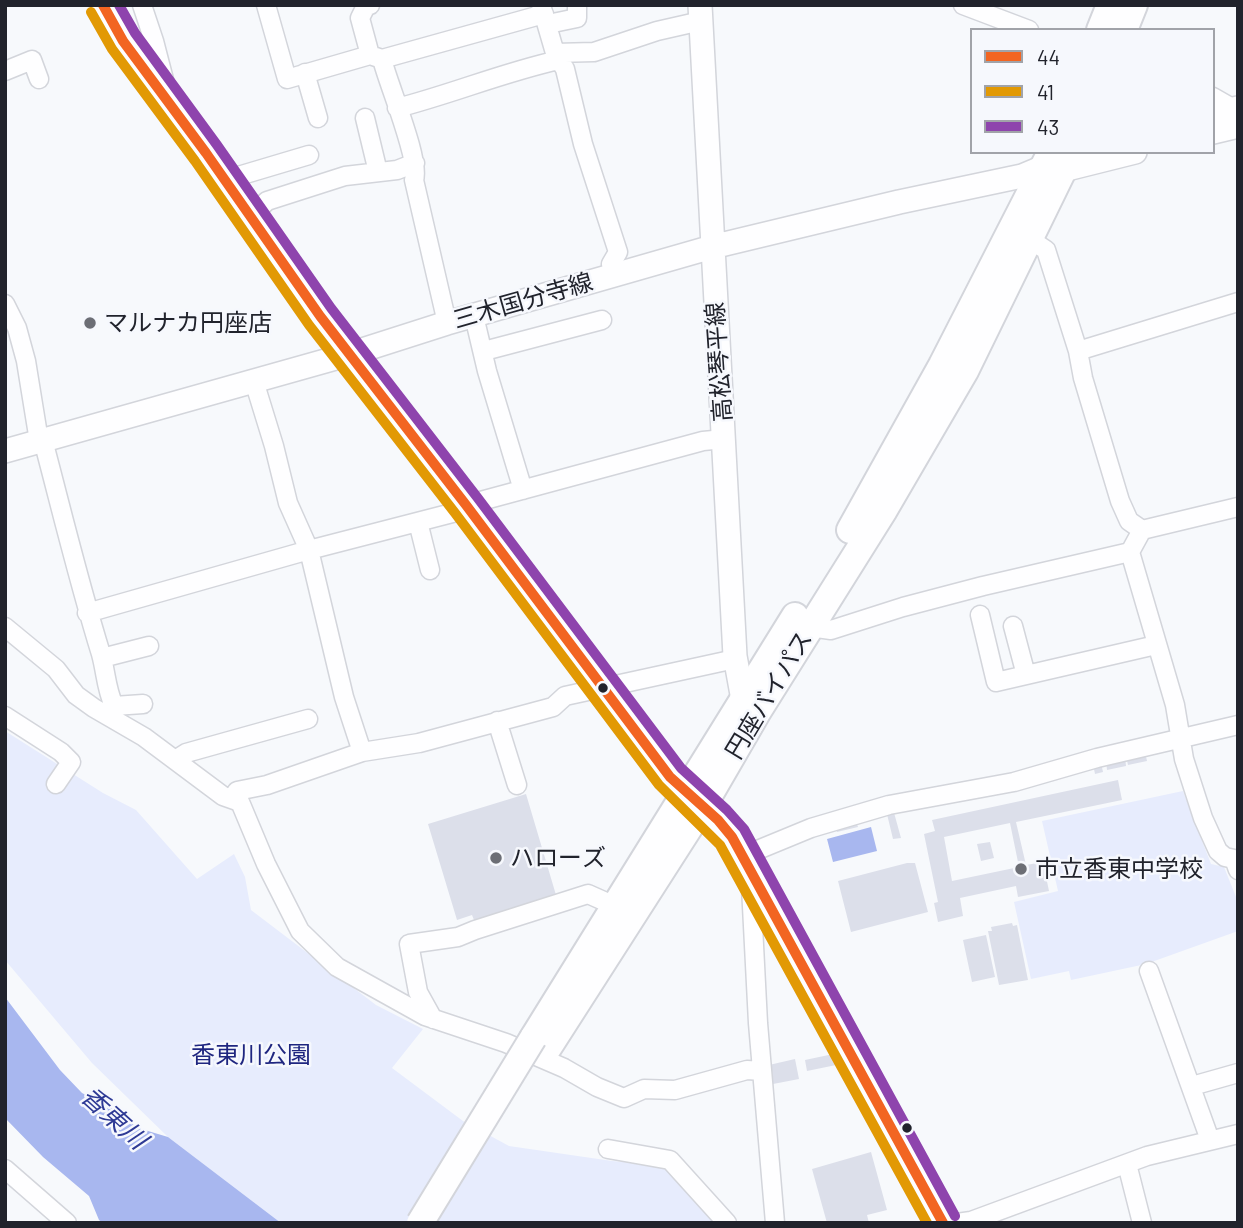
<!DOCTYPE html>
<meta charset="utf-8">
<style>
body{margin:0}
#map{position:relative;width:1243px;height:1228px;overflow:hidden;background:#f7f9fc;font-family:Barlow,sans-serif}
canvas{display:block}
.frame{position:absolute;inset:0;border:7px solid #21232c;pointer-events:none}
.legend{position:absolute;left:970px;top:28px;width:245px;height:126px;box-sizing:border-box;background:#f6f8fd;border:2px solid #a1a3a9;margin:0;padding:9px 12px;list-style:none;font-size:21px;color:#21232c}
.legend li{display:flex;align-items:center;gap:14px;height:35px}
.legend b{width:35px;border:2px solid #a1a3a9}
</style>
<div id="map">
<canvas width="1243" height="1228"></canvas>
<div class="frame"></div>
<ul class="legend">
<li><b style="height:9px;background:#f26522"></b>44</li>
<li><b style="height:9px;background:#e29904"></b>41</li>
<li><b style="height:9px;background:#8e44ad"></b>43</li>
</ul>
</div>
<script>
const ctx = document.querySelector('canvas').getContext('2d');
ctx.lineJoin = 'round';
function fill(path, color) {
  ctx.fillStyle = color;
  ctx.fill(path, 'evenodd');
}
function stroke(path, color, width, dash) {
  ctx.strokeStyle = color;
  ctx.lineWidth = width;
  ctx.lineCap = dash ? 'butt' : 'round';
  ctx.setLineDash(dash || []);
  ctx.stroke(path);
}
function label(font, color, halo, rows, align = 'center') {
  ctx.font = font + ' Barlow,"Noto Sans JP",sans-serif';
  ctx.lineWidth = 5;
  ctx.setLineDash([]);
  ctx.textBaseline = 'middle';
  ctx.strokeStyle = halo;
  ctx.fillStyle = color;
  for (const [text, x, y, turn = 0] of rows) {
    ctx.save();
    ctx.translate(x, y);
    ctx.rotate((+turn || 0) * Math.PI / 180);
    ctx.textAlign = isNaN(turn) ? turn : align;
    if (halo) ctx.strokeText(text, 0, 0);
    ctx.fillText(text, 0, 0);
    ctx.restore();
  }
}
fill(new Path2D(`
 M5,731l98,62 33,17 61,69 37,-25 11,23 6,33 125,95 47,24 -31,39 71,53 46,25 103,15 56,5 49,57h-436l-113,-86 -76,-74 -87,-103z
 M1183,791l28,73 13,3 14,35v29l-92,33 -75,16 -2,-9 -38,8 -17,-77 44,-11 -16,-70z`), '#e7ecfd');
fill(new Path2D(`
 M871,827l6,24 -44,11 -6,-23z
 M5,997l55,73 22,23 30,15 26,20 30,9 113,86h-178l-4,-3 -10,-24 -46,-39 -38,-39z`), '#a8b7ef');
fill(new Path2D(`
 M1145,752l2,9 -19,4 -2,-9z
 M1125,756l1,10 -19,4 -1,-10z
 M1101,763l2,9 -8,2 -2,-10z
 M1118,780l4,20 -106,22 10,43 17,-3 6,29 -31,6 -2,-11 -56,12 3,18 -25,6 -4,-19 4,-1 -14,-68 11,-3 -3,-11zM1010,823l9,44 -67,14 -8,-44z
 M526,794l30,101 -82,25 -2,-5 -15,5 -29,-96z
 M893,809l8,29 -8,1 -7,-29z
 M856,821l2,6 -21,5 -1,-6z
 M990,842l4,16 -13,3 -4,-17z
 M907,863h8l13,49 -77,20 -13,-51z
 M1012,923l1,3 4,-1 11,55 -29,5 -11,-54h4l-1,-4z
 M986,935l9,42 -23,5 -9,-42z
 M838,1053l3,11 -34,7 -2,-11z
 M795,1059l4,20 -26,5 -4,-19z
 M871,1152l16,58 -20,5 2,8h-23v-2l-19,2 -15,-54z`), '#dcdfea');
const minor = new Path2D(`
 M142,5l12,36 15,58
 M266,5l21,74 83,-24 12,4 162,-45
 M541,5l14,48 10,16 18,75 35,108 -7,12 2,10
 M963,5l66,25
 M548,24l29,-6v-12
 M555,53l39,-1 63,-21 44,-10
 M370,55l-10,-37 6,-12 4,-1
 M382,59c6,25 39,102 32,121l33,143
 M5,71l27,-11 7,19
 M305,73l13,45
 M1213,97l21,12
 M397,108c55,-14 107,-36 162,-48
 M365,118l13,54
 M225,180l84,-25
 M250,217l17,-16 78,-25 52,-6 18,-7
 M1031,240l15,10 32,101 5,27 37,123 9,20 13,9 96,-23
 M5,304l12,24 9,33 13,80
 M474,316l13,55 36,119
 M484,351l118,-31
 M1078,351l160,-49
 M254,381l20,65 14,57 21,47 35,147 18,55
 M43,440c19,72 36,143 58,214 5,18 5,35 13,52l-5,10
 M418,522l12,48
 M1142,530l-12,22 45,153 9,54 19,59 15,33 7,6 9,2 4,11
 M87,613l222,-63 151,-39 6,-6 237,-64 21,-2
 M980,615l16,67 160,-37
 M1013,626l13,49
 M5,627l51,42 20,26 18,13 50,29 79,59 17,6 26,62 34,67 37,36 88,49 81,27 58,25 33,19 27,11 20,-9 31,1 72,-20 15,1
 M810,627l21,3 72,-23 80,-21 147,-34
 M102,658l47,-12
 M114,706l29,-2
 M5,716l56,36 10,10 -15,22
 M497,721l20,64
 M175,760l11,-7 122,-34
 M232,799l5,-8 30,-6 95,-33 57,-9 134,-36 12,-11 170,-37
 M743,856l68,-28 78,-23 125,-23 83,-24 141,-33
 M753,874l-2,13 7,136 17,200
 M1149,971l61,169
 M433,1019l-15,-27 -9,-48 49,-7 17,-7 113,-36 27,12
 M1192,1086l46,-13
 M608,1149l62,11 57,63
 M1127,1164l15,59
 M5,1169l62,54
 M957,1223l14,-2 176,-65 91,-22`);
const major = new Path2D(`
 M103,5l20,36 83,112 114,163 146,189 204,272c20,21 44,36 62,60l211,386
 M700,5l35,651 8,44 9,7
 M1213,114l25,-6
 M1213,132l25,-6
 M1052,168l11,2 72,-18
 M5,451l345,-97 97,-31 265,-76 187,-45 123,-26 31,-13`);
const highway = new Path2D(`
 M1100,30l10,-25
 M1124,30l10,-25
 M850,530l92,-165 109,-213
 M533,1038l262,-422
 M548,1048l155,-242 55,-95 126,-201 81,-139 107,-219`);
stroke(minor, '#d3d5db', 21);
stroke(major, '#d3d5db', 26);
stroke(highway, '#d3d5db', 30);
stroke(minor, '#fefeff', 18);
stroke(major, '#fefeff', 23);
stroke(highway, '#fefeff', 26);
const highwayBridge = new Path2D(`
 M420,1223l113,-185`);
stroke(highwayBridge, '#d3d5db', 30, []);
stroke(highwayBridge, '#fefeff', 26);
stroke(new Path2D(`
 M103,5l20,36 83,112 114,163 146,189 204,272 48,43 14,17 211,386`), '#f26522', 10);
stroke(new Path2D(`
 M91,12l21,37 83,112 114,164 146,188 204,272 61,60 207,378`), '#e29904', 10);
stroke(new Path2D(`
 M119,5l16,28 82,112 114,163 146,189 204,271 46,42 17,19 211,387`), '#8e44ad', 10);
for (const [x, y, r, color] of [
 [90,323,7,"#6c6e75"],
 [603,688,6,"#21232c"],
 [496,858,7,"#6c6e75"],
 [1021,869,7,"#6c6e75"],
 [907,1128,6,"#21232c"]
]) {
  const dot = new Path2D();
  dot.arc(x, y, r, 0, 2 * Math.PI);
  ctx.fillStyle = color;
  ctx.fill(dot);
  stroke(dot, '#f6f8fd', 2.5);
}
label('24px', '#21232c', '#f6f8fd', [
 ["三木国分寺線",523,301,-16],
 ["高松琴平線",719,362,-94],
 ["円座バイパス",769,695,-59]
]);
label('24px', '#21232c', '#f6f8fd', [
 ["マルナカ円座店",104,323],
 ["ハローズ",510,858],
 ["市立香東中学校",1035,869]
], 'left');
label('24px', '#1f2680', '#f6f8fd', [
 ["香東川公園",251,1055]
]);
label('italic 26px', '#2e3a95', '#f6f8fd', [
 ["香東川",114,1118,42]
]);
</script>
